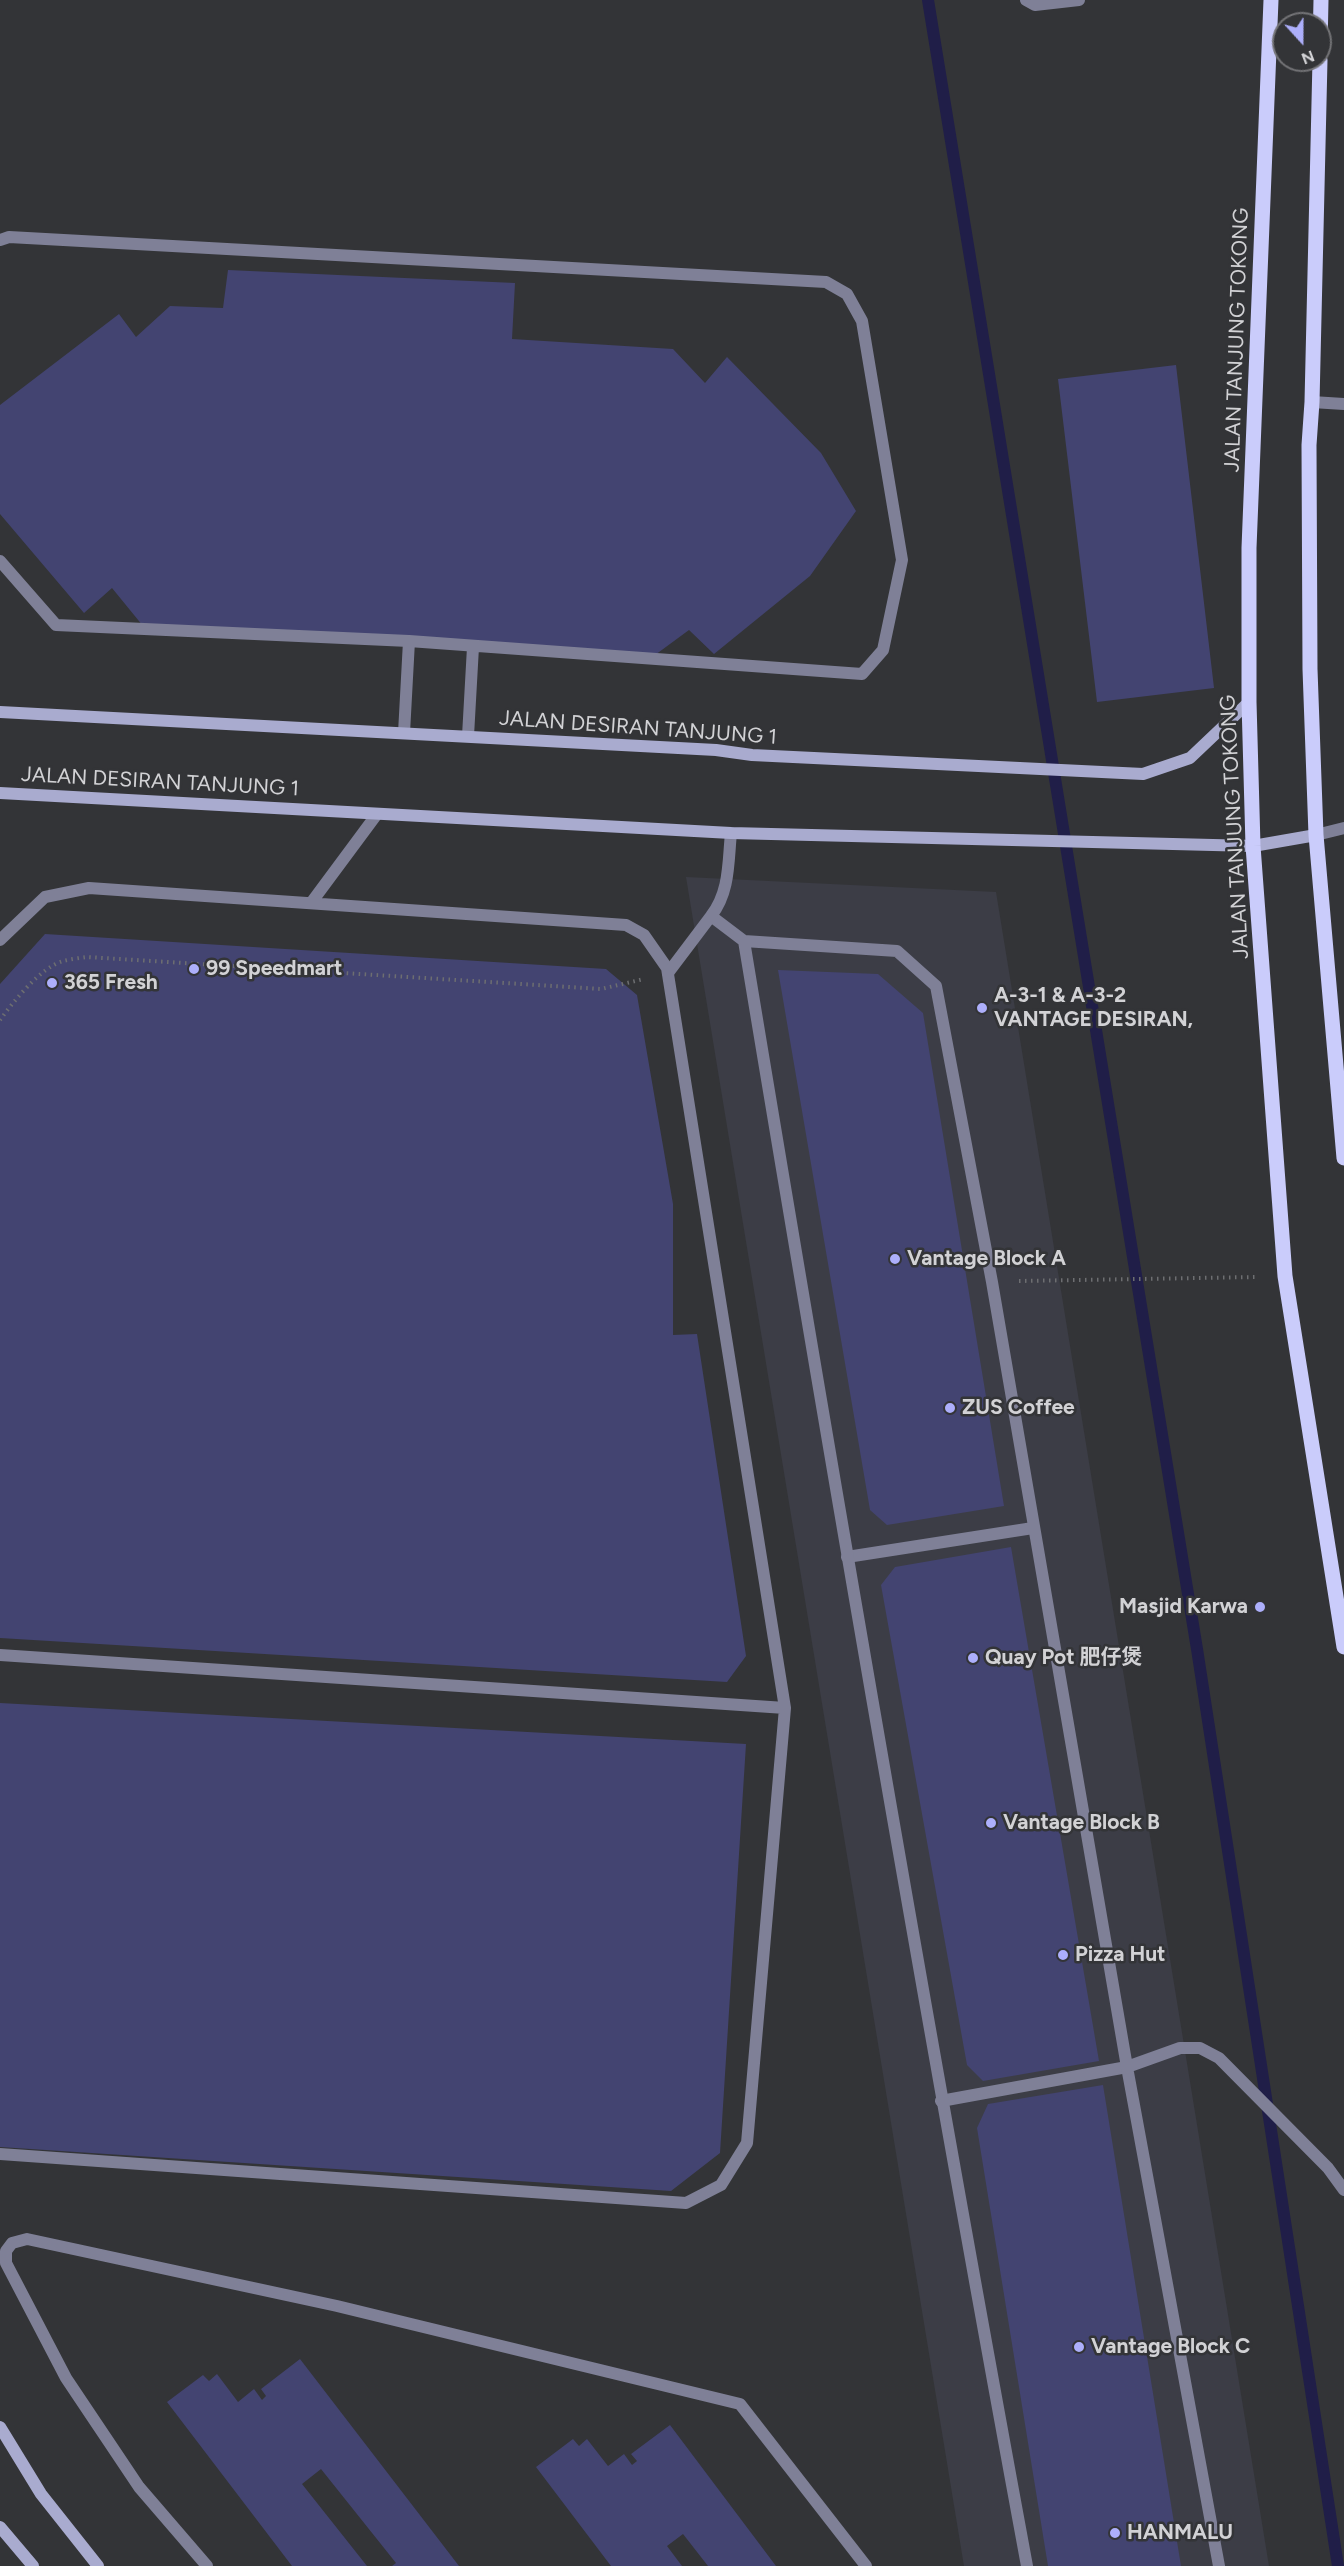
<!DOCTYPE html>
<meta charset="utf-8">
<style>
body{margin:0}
#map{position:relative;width:1344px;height:2566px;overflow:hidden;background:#333437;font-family:Figtree,sans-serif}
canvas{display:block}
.north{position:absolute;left:1272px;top:12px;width:60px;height:60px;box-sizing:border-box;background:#333437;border:2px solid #737376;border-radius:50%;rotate:159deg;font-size:16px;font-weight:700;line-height:24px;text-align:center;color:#d2d2d5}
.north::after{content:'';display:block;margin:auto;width:21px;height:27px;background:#adaffb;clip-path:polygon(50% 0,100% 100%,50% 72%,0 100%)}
</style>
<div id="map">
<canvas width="1344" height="2566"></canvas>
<div class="north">N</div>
</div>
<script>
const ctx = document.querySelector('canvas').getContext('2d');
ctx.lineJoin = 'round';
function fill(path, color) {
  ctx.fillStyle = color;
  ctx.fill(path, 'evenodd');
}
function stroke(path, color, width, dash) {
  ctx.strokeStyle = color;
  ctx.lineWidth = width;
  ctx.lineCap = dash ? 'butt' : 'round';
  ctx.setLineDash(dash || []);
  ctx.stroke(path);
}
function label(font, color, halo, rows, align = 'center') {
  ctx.font = font + ' Figtree,"Noto Sans SC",sans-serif';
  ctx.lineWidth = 5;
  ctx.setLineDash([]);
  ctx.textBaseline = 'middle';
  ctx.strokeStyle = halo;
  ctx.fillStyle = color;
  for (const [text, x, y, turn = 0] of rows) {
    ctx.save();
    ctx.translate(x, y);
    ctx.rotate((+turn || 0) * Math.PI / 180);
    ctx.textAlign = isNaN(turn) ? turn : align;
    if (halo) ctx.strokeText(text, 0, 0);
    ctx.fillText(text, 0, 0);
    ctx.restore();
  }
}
fill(new Path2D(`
 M686,877l310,15 273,1674h-305z`), '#3c3d46');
stroke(new Path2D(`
 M928,0l269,1649 141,917`), '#201e48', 12);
fill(new Path2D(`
 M228,270l287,13 -3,56 161,10 32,34 22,-26 94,96 35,58 -46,65 -96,78 -25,-24 -34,25 -512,-29 -31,-38 -28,25 -84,-99v-109l119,-91 17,23 34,-31 53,2z
 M1176,365l38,323 -117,14 -39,-323z
 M45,934l561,35 31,26 36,209v131l24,-1 49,322 -19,26 -727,-44v-654z
 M778,970l100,4 45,39 81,493 -117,19 -17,-15z
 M1011,1547l88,514 -116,20 -16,-16 -86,-480 14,-18z
 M0,1703l746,41 -26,409 -49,38 -671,-44z
 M1103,2085l78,481h-133l-71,-438 11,-24z
 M300,2359l159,207h-67l4,-3 -75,-94 -19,15 65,82h-75l-125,-164 36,-27 6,6 8,-7 21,28 16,-13 8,11 4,-4 -5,-7z
 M670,2425l106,141h-68l-25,-32 -16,12 15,20h-71l-75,-99 37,-28 6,7 8,-7 21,27 16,-12 8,11 5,-4 -6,-7z`), '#434471');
stroke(new Path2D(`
 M0,1020c13,-18 41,-53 63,-59 8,-2 17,-3 24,-4l514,32 43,-10
 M1019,1281l238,-4`), '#6d6e71', 4, [1.5, 4.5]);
stroke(new Path2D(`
 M1026,0l9,5 44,-5
 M0,240l9,-3 817,45 21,12 15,27 40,239 -19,90 -21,24 -453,-33 -353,-16 -56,-64
 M404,733l5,-92
 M468,736l5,-89
 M1316,835l28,-7
 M311,903l66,-89
 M0,940l45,-43 44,-9 537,37 18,10 23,33 118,740 -38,435 -26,42 -35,18 -686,-49
 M847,1557l186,-29
 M0,1655l785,53
 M941,2101l186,-34
 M207,2566l-68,-79 -73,-109 -60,-115v-12l6,-8 15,-4 310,67 403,98 126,162`), '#7f8097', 12);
stroke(new Path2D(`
 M1312,402l32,2
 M731,833c-3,29 -1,59 -20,83l33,25 153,10 39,35 56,296 135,785
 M744,941c90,543 183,1084 283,1625
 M668,973l43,-57
 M1219,2566l-92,-499 53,-19h20l19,10 109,110 16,22`), '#7f8097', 12);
stroke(new Path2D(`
 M0,712l716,38 36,5 391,19 47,-16 59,-56
 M0,793l731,40 522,13 63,-11
 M0,2427l41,67 57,72
 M0,2527l33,39`), '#a9abcf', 12);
stroke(new Path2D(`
 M1271,0l-22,548v154l4,144 32,430 59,371
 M1320,48l1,-48
 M1320,60l-8,342 -3,43 1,224 6,166 28,323`), '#caccfb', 15);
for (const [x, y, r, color] of [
 [194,969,6,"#adaffb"],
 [52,983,6,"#adaffb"],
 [982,1008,6,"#adaffb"],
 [895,1259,6,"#adaffb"],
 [950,1408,6,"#adaffb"],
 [1260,1607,6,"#adaffb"],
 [973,1658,6,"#adaffb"],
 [991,1823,6,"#adaffb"],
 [1063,1955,6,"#adaffb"],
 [1079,2347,6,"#adaffb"],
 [1115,2533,6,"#adaffb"]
]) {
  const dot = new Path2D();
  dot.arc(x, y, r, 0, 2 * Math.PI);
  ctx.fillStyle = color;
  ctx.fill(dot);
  stroke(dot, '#333437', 2);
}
label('21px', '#d2d2d5', '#333437', [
 ["JALAN TANJUNG TOKONG",1237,340,-88],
 ["JALAN DESIRAN TANJUNG 1",638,728,4],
 ["JALAN DESIRAN TANJUNG 1",160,782,3],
 ["JALAN TANJUNG TOKONG",1235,827,-93]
]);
label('bold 21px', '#d2d2d5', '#333437', [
 ["99 Speedmart",206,969],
 ["365 Fresh",64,983],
 ["A-3-1 & A-3-2",994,996],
 ["VANTAGE DESIRAN,",994,1020],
 ["Vantage Block A",907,1259],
 ["ZUS Coffee",962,1408],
 ["Masjid Karwa",1248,1607,"right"],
 ["Quay Pot 肥仔煲",985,1658],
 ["Vantage Block B",1003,1823],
 ["Pizza Hut",1075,1955],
 ["Vantage Block C",1091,2347],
 ["HANMALU",1127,2533]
], 'left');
</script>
